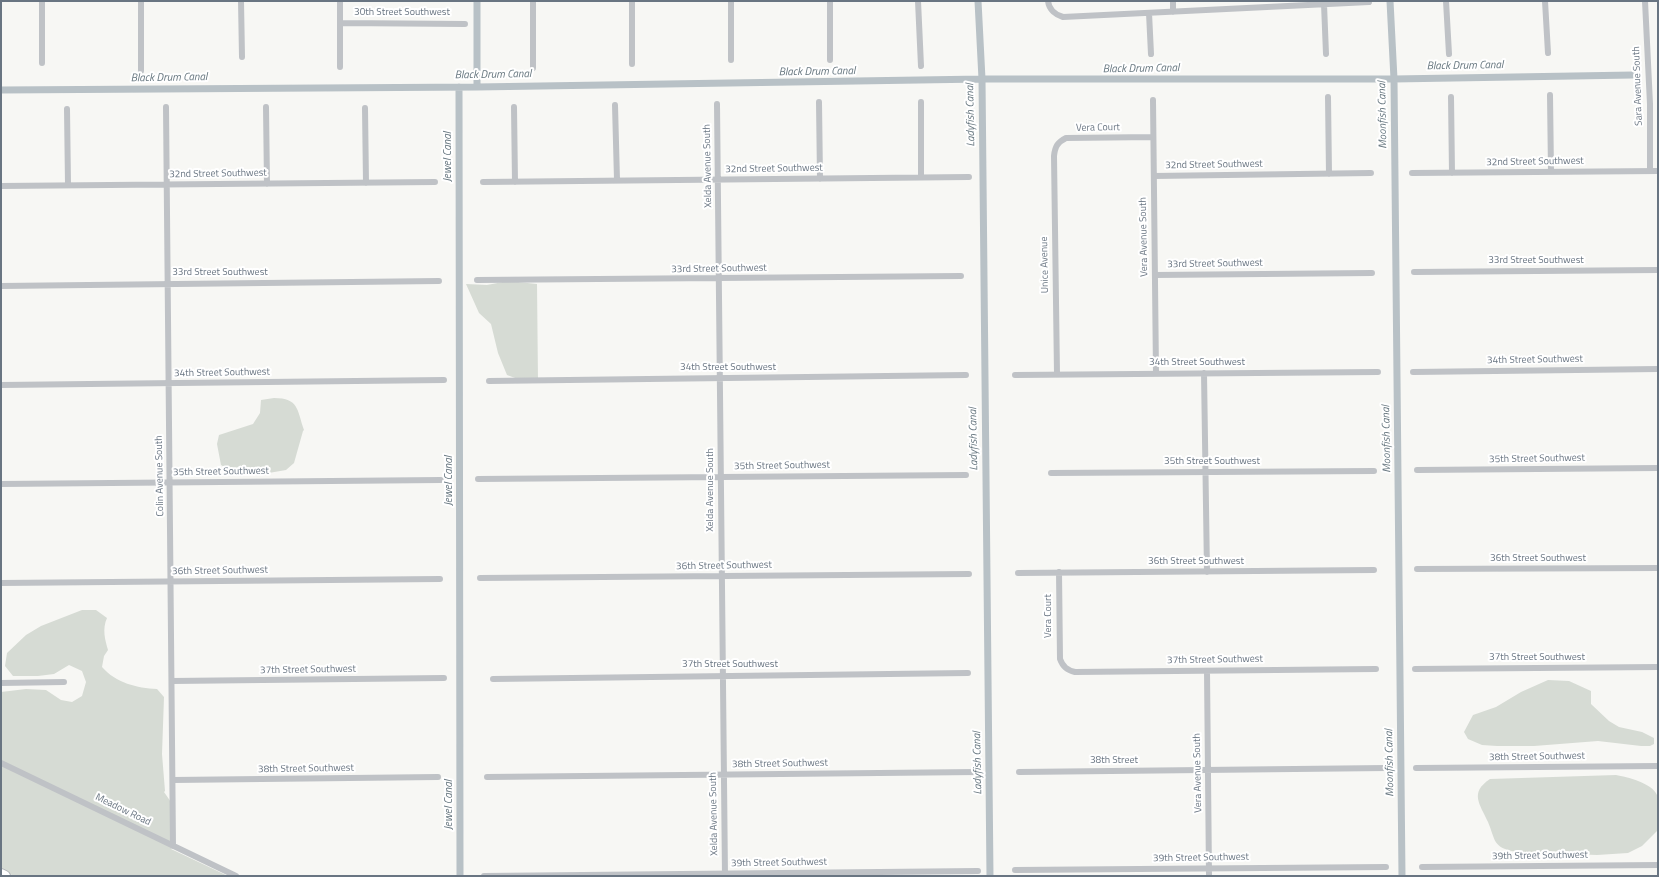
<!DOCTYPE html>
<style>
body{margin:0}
#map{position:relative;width:1659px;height:877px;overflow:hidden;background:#f7f7f4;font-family:"Titillium Web",sans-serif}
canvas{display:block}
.frame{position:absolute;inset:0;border:2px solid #697582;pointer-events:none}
</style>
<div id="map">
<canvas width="1659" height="877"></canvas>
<div class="frame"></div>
</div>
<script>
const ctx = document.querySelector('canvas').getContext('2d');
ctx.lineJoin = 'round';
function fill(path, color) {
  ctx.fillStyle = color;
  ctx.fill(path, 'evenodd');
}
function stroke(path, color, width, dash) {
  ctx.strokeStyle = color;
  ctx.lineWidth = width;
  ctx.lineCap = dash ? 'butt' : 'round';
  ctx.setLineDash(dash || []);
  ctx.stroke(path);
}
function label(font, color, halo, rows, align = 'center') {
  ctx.font = font + ' "Titillium Web",sans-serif';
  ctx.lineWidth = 4;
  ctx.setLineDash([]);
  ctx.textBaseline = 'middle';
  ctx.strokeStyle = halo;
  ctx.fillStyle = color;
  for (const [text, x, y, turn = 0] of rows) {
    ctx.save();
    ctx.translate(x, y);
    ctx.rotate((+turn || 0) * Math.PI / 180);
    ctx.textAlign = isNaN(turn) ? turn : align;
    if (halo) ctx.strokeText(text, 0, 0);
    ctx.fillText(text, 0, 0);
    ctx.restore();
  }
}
fill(new Path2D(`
 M508,281l29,3 1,97 -12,1 -19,-7 -9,-22 -7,-29 -12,-11 -13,-29 21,1z
 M274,398c25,0 23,12 30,32l-1,1 -9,32 -8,7 -29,5 -23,-2 -13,-8 -4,-21 2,-9 34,-11 7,-11 1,-13z
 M82,610h14l11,8c-5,11 -2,22 1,32l-4,6 -2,11c14,16 35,21 55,22l7,8 -2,57 3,37 -1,1 9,13 -2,44 57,27h-214l-13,-6v-178l25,-3 20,1 15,10 11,2 10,-6 4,-14 -4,-11 -13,-6 -15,9 -16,2h-25l-8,-10 2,-13 19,-18 15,-9z
 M1548,680l21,1 22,10v13l18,17 10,6 23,5 12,6v6l-4,2h-9l-43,-5 -64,5h-37l-15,-1 -14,-6 -4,-7 9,-17 23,-8 25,-15z
 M1616,775c11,2 36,8 41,20 2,7 1,27 1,35l-16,16 -14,7 -31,2 -81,-3c-24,-5 -20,-11 -28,-30 -8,-18 -19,-29 2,-43z`), '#d6dbd4');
stroke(new Path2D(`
 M477,1v86
 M978,1l4,78 8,797
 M1390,1l4,78 8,797
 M459,87l1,789
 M1,90l476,-3 505,-8h412l239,-4`), '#b8c1c6', 7);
const trunk = new Path2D(`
 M1,874l4,2`);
stroke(trunk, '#b2b5b9', 12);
stroke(new Path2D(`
 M42,1v62
 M241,1l1,56
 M340,1v66
 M731,1v59
 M830,1v59
 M918,1l3,65
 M1048,1c1,9 8,14 15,16l306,-15
 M1173,1v11
 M1446,1l3,53
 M1545,1l3,52
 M1645,1l5,103v67
 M1324,4l2,50
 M1149,13l2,41
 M340,23l125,1
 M632,64v-63
 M533,68v-67
 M141,71v-70
 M1550,95l1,77
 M1328,97l1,77
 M1451,97l1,76
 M1153,100l3,273
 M819,102l1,77
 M921,102v75
 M717,104l8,772
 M615,105l2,75
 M166,107l7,739
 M266,107l1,77
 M514,107l1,75
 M365,108l1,75
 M67,109l1,76
 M1412,173l246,-2
 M1154,176l217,-3
 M483,182l486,-5
 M1,186l434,-4
 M1414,272l244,-2
 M1155,275l217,-2
 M477,280l484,-4
 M1,286l438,-5
 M1413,372l245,-3
 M1204,373l3,199
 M1057,374l-3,-218c1,-10 4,-14 12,-18l87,-1
 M1015,375l363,-3
 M489,381l477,-6
 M1,385l443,-5
 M1417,470l241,-2
 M1051,473l323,-2
 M478,479l488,-4
 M1,484l440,-4
 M1417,569l241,-1
 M1059,572l1,87c3,8 7,11 15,13l301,-3
 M1018,573l356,-3
 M480,578l489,-4
 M1,583l439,-4
 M1415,669l243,-2
 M1207,671l2,205
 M493,679l475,-6
 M172,681l272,-3
 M1,683l63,-1
 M1,763l235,113
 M1416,768l242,-2
 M1019,772l367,-4
 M487,777l490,-5
 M173,780l265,-3
 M1422,867l236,-2
 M1015,870l371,-3
 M484,876l494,-5`), '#bfc2c6', 6);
stroke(trunk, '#fff', 10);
label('10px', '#697582', '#fff', [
 ["30th Street Southwest",402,13],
 ["Sara Avenue South",1638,86,-92],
 ["Vera Court",1098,128,-1],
 ["32nd Street Southwest",1535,162,-1],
 ["32nd Street Southwest",1214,165,-1],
 ["Xelda Avenue South",708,166,-91],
 ["32nd Street Southwest",774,169,-1],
 ["32nd Street Southwest",218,174,-1],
 ["Vera Avenue South",1144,237,-91],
 ["33rd Street Southwest",1536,261],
 ["33rd Street Southwest",1215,264,-1],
 ["Unice Avenue",1045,265,-91],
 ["33rd Street Southwest",719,269,-1],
 ["33rd Street Southwest",220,273],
 ["34th Street Southwest",1535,360,-1],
 ["34th Street Southwest",1197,363],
 ["34th Street Southwest",728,368],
 ["34th Street Southwest",222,373,-1],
 ["35th Street Southwest",1537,459,-1],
 ["35th Street Southwest",1212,462],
 ["35th Street Southwest",782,466,-1],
 ["35th Street Southwest",221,472,-1],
 ["Colin Avenue South",160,476,-91],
 ["Xelda Avenue South",711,490,-90],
 ["36th Street Southwest",1538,559],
 ["36th Street Southwest",1196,562],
 ["36th Street Southwest",724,566,-1],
 ["36th Street Southwest",220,571,-1],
 ["Vera Court",1049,616,-90],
 ["37th Street Southwest",1537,658],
 ["37th Street Southwest",1215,660,-1],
 ["37th Street Southwest",730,665],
 ["37th Street Southwest",308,670,-1],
 ["38th Street Southwest",1537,757,-1],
 ["38th Street",1114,761],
 ["38th Street Southwest",780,764,-1],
 ["38th Street Southwest",306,769,-1],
 ["Vera Avenue South",1198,773,-91],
 ["Meadow Road",123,810,26],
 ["Xelda Avenue South",714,814,-91],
 ["39th Street Southwest",1540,856,-1],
 ["39th Street Southwest",1201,858,-1],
 ["39th Street Southwest",779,863,-1]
]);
label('italic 11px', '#65757e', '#fff', [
 ["Black Drum Canal",1465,66,-1],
 ["Black Drum Canal",1141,69,-1],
 ["Black Drum Canal",817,72,-1],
 ["Black Drum Canal",493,75,-1],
 ["Black Drum Canal",169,78,-1],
 ["Ladyfish Canal",971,115,-91],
 ["Moonfish Canal",1383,115,-91],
 ["Jewel Canal",448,157,-90],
 ["Ladyfish Canal",974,439,-91],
 ["Moonfish Canal",1387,439,-91],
 ["Jewel Canal",449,481,-90],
 ["Ladyfish Canal",978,763,-91],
 ["Moonfish Canal",1390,763,-91],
 ["Jewel Canal",449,805,-90]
]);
</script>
